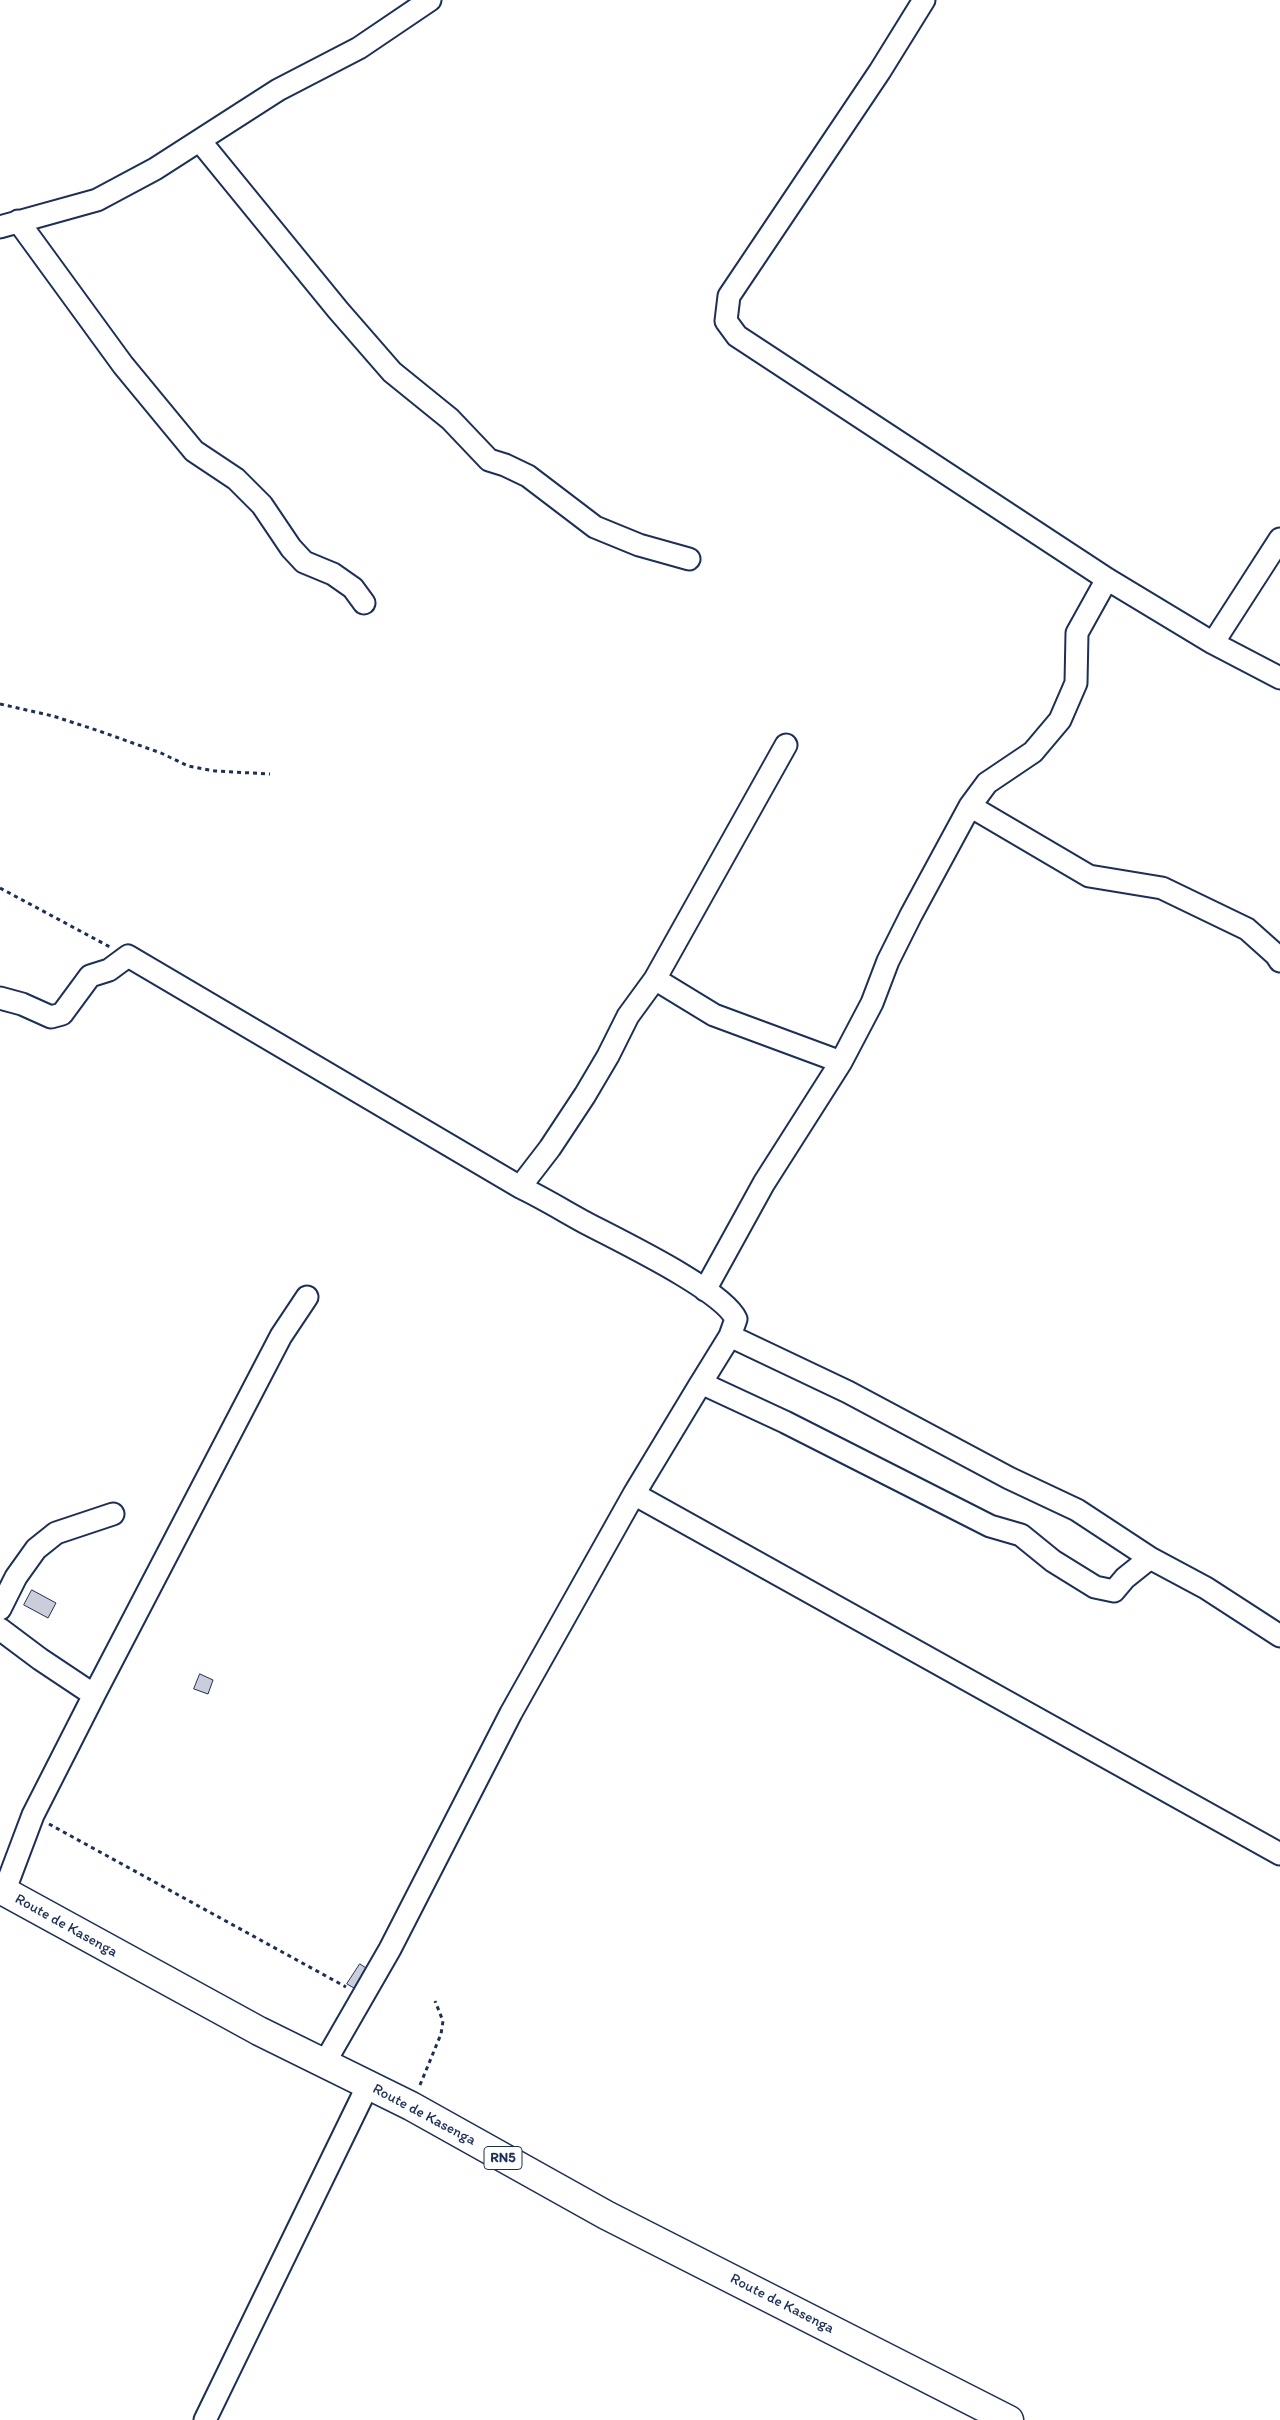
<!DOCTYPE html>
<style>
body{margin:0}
canvas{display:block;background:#fff}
</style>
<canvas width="1280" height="2420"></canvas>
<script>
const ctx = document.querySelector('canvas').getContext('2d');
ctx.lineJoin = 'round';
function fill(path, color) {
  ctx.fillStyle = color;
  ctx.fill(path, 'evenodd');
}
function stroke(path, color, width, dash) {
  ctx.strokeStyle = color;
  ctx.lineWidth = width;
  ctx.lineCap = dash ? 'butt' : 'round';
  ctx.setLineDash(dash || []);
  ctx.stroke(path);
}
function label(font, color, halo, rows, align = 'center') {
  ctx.font = font + ' Itim,sans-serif';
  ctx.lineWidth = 4.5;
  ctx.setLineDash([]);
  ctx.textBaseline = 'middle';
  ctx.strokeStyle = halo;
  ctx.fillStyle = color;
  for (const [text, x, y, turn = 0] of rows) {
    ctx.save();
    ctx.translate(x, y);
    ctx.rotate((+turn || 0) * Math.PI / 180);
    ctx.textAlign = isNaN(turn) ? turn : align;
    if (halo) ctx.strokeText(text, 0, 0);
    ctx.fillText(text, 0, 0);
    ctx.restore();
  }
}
const building = new Path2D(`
 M32,1590l24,13 -8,15 -24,-13z
 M200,1674l13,6 -5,14 -14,-5z
 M360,1964l12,8 -13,19 -12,-7z`);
fill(building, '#caceda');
stroke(building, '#1b2f5e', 1);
const minor = new Path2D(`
 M924,0l-44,71 -151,225 -3,25 11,15 370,243 106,64 67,35
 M200,141l138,169 54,62 58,47 39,41 16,5 23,11 67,51 44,18 50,14
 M18,221l105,144 71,86 42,28 26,26 29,43 13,14 29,12 20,14 11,15
 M0,227l97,-27 58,-31 123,-79 81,-42 71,-48
 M1213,643l67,-104
 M970,806l119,70 73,12 85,41 29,26 4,6
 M655,979l59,36 127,47 31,-59 16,-42 23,-46 59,-109 17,-23 46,-31 27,-32 16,-37 1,-50 30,-54
 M0,998l22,6 29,13 11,-3 28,-38 19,-6 19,-14 392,231c23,11 44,24 66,36 32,17 137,67 150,96l-6,17
 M520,1187l30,-39 35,-53 23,-39 20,-40 27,-37 131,-234
 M705,1290l59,-107 77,-121
 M701,1383l29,-47 118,56 161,86 68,32 73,48 56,30 74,48
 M634,1494l646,360
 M0,1609l16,-32 20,-28 20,-16 57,-19
 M0,1629l40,30 54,36 -61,120 -29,77
 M94,1695l187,-359 26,-39
 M325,2062l65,-113 121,-236 123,-219 67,-111 84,39 205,104 31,9 32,26 42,26 19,4 11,-13 25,-20
 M205,2420l163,-335`);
const trunk = new Path2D(`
 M0,1889l259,142 152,75 195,109 403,205`);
stroke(minor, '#1b2f5e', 25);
stroke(trunk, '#1b2f5e', 31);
stroke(new Path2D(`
 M0,704l53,12 46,15 62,22 27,13 27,5 55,3
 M0,888l110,59
 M49,1824l297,163
 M420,2085l21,-51 2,-13 -8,-20`), '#1b2f5e', 3, [4, 4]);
stroke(minor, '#fff', 21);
stroke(trunk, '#fff', 28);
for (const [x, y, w] of [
 [503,2158,38]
]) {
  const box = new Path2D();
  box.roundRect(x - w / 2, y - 11.5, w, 23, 4);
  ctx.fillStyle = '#fff';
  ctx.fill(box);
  stroke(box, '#1b2f5e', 1);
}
label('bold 14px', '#1b2f5e', null, [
 ["RN5",503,2158]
]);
label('15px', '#1b2f5e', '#fff', [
 ["Route de Kasenga",66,1926,29],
 ["Route de Kasenga",424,2115,28],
 ["Route de Kasenga",782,2304,27]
]);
</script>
